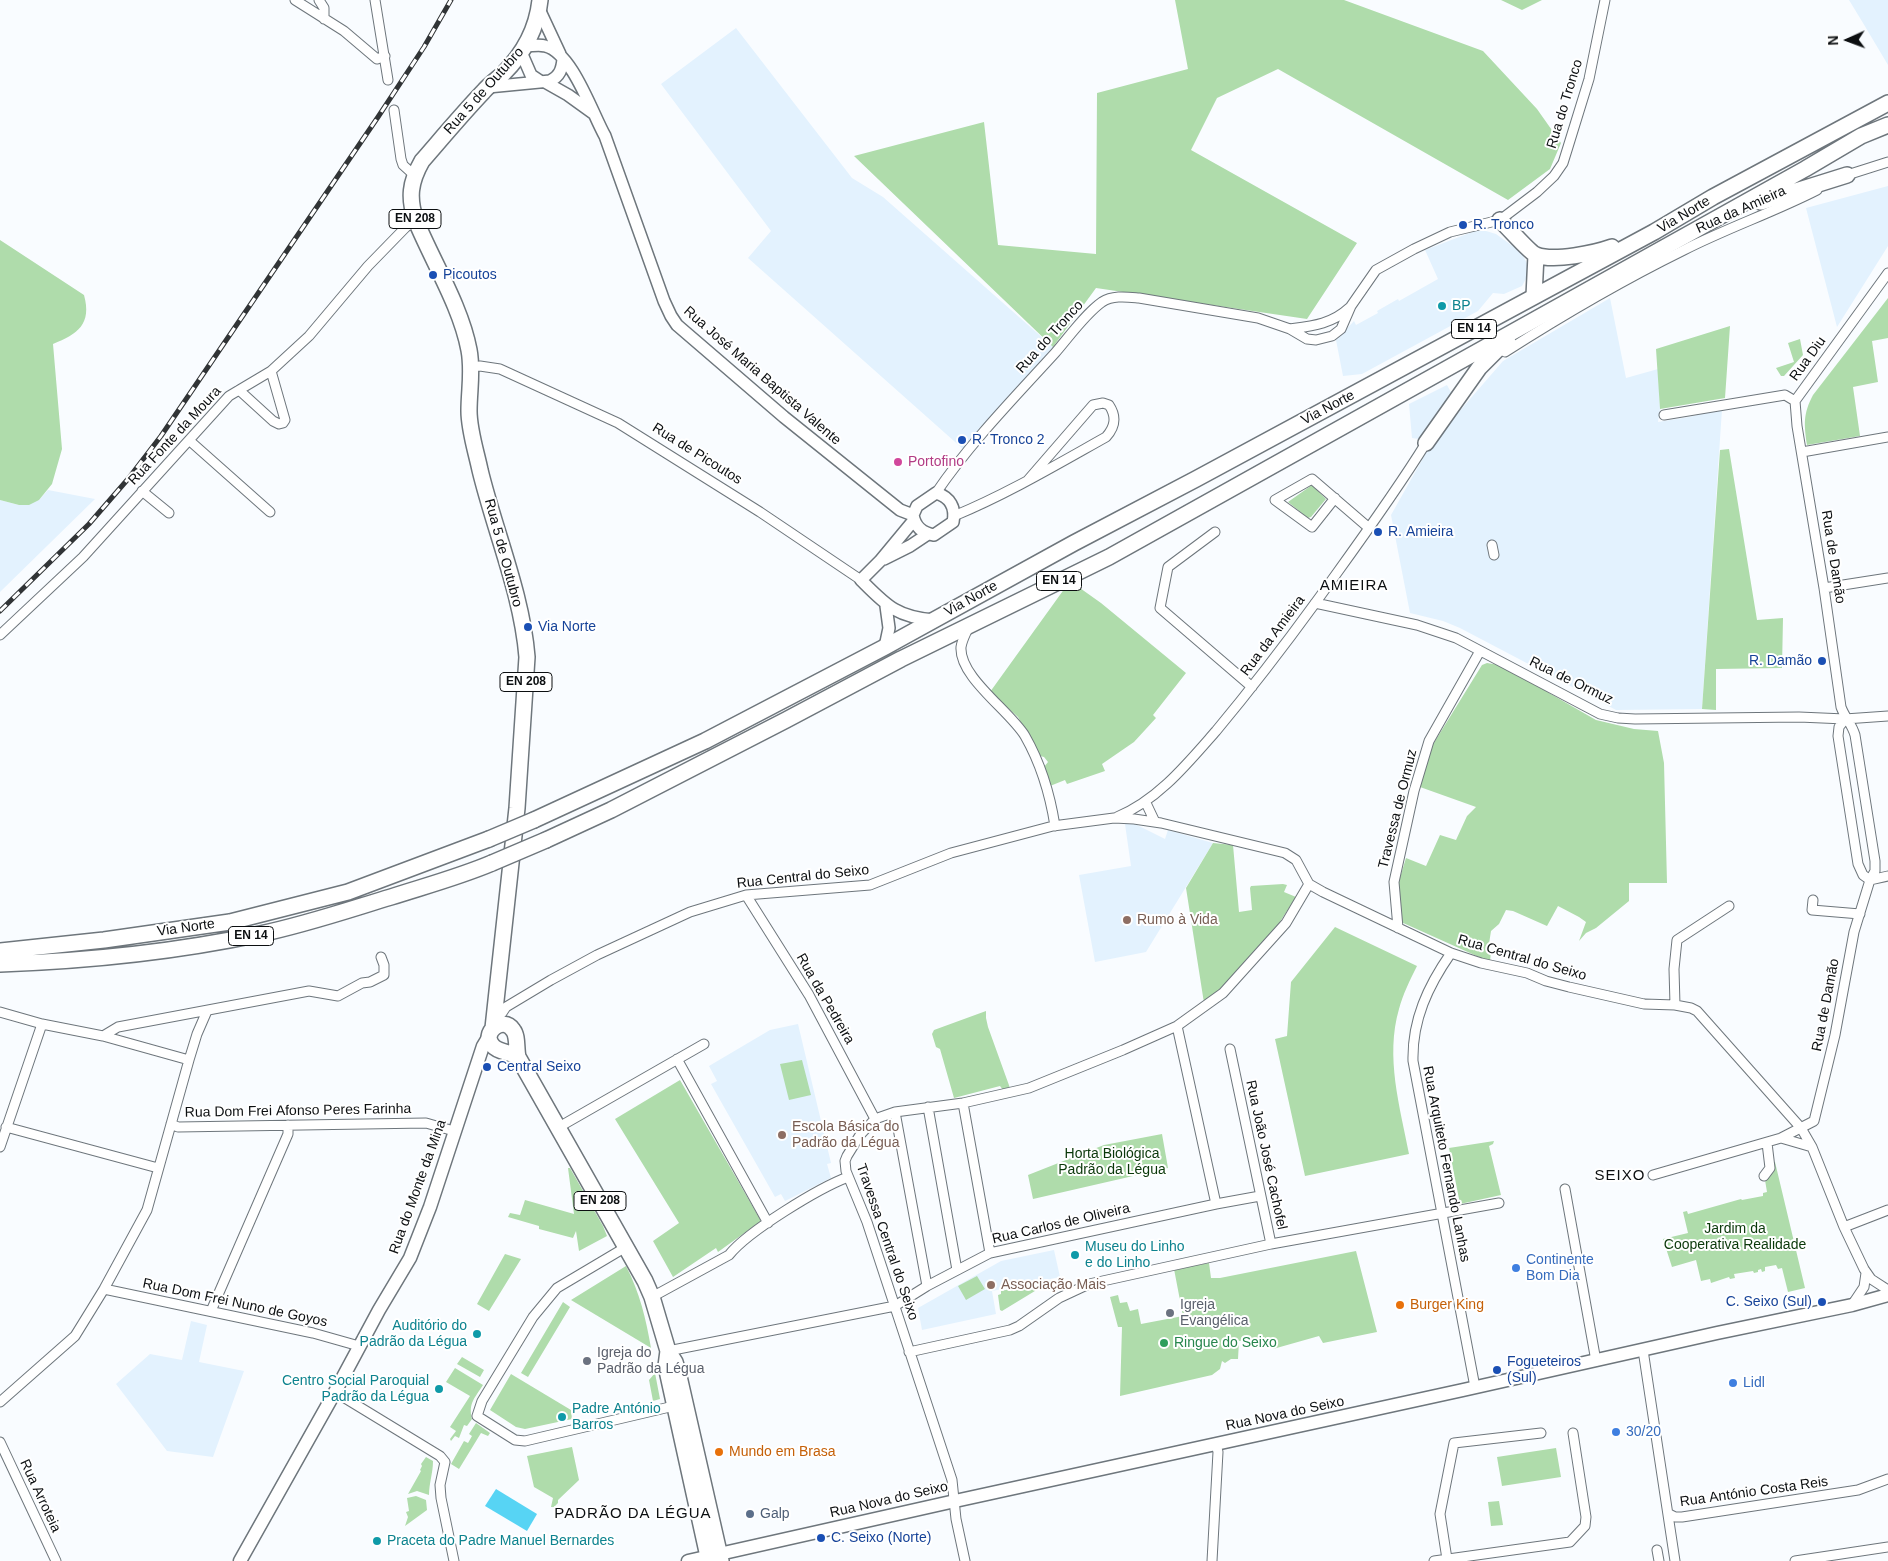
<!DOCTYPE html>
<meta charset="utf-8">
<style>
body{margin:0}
#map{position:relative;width:1888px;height:1561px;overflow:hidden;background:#f9fcff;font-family:Helvetica,sans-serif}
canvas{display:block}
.north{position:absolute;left:1823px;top:15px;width:50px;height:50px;-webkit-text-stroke:4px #fff;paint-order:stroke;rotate:268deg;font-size:14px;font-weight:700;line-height:20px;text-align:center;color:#0c0f11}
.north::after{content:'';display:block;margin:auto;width:18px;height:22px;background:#0c0f11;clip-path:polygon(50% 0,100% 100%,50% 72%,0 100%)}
</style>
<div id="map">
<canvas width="1888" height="1561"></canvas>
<div class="north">N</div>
</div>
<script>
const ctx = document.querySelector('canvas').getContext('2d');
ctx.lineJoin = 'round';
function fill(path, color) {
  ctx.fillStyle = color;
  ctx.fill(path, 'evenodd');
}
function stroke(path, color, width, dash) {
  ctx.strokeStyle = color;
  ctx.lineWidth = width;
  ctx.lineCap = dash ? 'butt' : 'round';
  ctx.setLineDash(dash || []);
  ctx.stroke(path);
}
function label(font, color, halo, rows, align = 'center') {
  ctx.font = font + ' Helvetica,sans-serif';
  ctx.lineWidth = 4;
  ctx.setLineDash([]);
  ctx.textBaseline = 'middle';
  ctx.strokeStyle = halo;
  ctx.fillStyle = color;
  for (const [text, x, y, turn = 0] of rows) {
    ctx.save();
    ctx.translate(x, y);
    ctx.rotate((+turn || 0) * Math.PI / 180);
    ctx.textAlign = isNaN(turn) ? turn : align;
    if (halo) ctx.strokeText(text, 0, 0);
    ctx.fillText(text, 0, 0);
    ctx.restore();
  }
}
fill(new Path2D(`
 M1849,0h39v65l-25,-42z
 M736,28l116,150 31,19 170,150 -90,102 -215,-191 23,-27 -110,-147z
 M1888,186v60l-51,81 -31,-119z
 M1475,231h11l10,3 25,18 7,13v10l-6,11 -18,8 -11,-1 -15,18 -116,63 -19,2 -7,-36 18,-19 2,4 22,-12 -1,-2 21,-12 1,2 39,-22 -13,-29z
 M1610,298l16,80 32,-9 2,40 -2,13 31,-5 33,-8 -20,300 -86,1 -156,-82 -17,-7 -33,-8 -19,-98 40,-71 72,-83z
 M1447,385l6,11 -34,43 -7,-1 -3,-34z
 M48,490l47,9 -95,93v-92l19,5 20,-5z
 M1133,823l32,16 3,-9 45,13 -67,109 -51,10 -16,-87 52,-9 -6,-42z
 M798,1024l33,139 -4,1 4,14 -46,23 -4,-7 -6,3 -64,-113 6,-3 -8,-15 61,-36z
 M1054,1250l6,27 -68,14 4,23 -74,16 -4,-22 83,-47z
 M191,1321l16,4 -8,37 45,9 -31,86 -46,-6 -51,-67 34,-30 32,6z`), '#e3f2fe');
fill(new Path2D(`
 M1175,0h169l139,51 54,58 24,34 -11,26 -42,31 -230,-131 -61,29 -26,52 166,93 -50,76 -211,-31 -43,59 -199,-191 130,-34 14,123 98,9 1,-161 91,-24z
 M1501,0h41l-20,10z
 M0,240l84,55c8,29 -6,39 -31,49l9,105 -10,35 -13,16 -10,5h-10l-19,-5z
 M1888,298v40l-16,3 6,41 -25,5 7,49 -53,9c-3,-21 -4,-31 6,-50z
 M1730,326l-5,72 -65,11 -4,-60z
 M1800,339l3,16 -19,21h-3l-5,-8 18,-6 -6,-19z
 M1729,449l28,171 26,-2 -1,50 -66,1v41l-14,-1 18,-259z
 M1312,485l14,14 -15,18 -3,1 -20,-16z
 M1070,581l31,22 85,70 -33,42 3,3 -22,24 -32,22 3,7 -38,13 -2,-4 -15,6 -6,-19 4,-5 -4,-5 -4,-1 -22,-39 -28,-25z
 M1487,663l12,2 39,20 11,8 47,27 38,9 24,2 6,32 3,120h-38v18l-33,27 -10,5 -7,8 7,-19 -7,-5 -21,-11 -11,20 -34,-15 -7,-1 -7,14 -8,7 -3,19 3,1 -1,11 -89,-40 -3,-38 8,-26 20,8 14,-31 16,5 11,-24 9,-9 -56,-20 12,-41 50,-81z
 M1213,843l20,2 6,67 13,-2 -2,-22 1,-2 32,-2 4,1 -3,7 12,5 -1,6h-3l-18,28 -50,57 -20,15 -18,-115z
 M1335,927l82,39c-7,14 -14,28 -18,43 -14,48 1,98 10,145l-104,22 -30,-137 12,-3 4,-54z
 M986,1011v7l2,9 22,61 -7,2 -3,-4 -46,12 -14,-49 -4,-2 -4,-13 2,-4z
 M802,1060l9,35 -22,5 -9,-36z
 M680,1080l81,141 -43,31 -2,-4 -43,29 -20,-36 26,-18 -64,-104z
 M1162,1134l6,34 -135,31 -5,-24 76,-30z
 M1494,1141l-1,3 -4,2 12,49 -41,9 -11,-56z
 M1772,1162h3l30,126 -17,4 -6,-24 -4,1 -2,-4 -11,2v4l-3,1 -1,-3 -3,1v2l-4,1 -1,-2 -19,3 1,4 -5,1 -1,-2 -18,6 -1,-4 -9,2 -5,-21 -24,7 -9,-28 25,-6 -5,-21 4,-1 1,3 53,-15 1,1 21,-4v-3l4,-1 -2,-12z
 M568,1168h2l33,58 4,10 -28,15 -3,-20 -3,7 -34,-9v-3l-31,-9 2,-4 10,2 5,-15 49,14z
 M1356,1251l21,81 -54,11 -4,-7 -46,13 -2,-3h-22v-6l-10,1 -1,18h-7l-6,4 -3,-2 -2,8 -8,6 -92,21 2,-69h-4l-8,-30 8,-2 2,8 7,-1 3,9 8,-2 3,15 42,-8 -9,-47 35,-6 2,15h9z
 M505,1254l16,5 -32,52 -12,-7z
 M626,1266c14,27 20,53 25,82l-80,-48z
 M977,1276l8,13 -19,11 -8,-14z
 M1053,1280l-51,31 -2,-1 -2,-15 3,-1v-3z
 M563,1302l7,5 -42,70 -7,-4z
 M462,1357l22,13 -4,7 -23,-13z
 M455,1368l28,17c-8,13 -15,18 -11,34l-5,7 -3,-1 -5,13 -4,-2 -4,5 -1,-2 6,-8 -6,-4 20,-31 -24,-14z
 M655,1373l5,26 -7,2 -4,-21z
 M511,1374l60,36 1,9 -47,10 -9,-2 -26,-17z
 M476,1423l14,10 -2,3 -7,-3 -22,36 -8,-5 13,-23 4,2 4,-7 -3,-2z
 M572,1447l7,33 -21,20v3l-4,4h-3l2,-9 -19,-11 -7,-31z
 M1556,1448l5,29 -59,9 -5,-29z
 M426,1457l7,4c0,12 -4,22 -4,34l-12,-4 -9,3 13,-23 -1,-1 2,-4 -1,-2z
 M416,1496l10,4 1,10 -22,16 3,-9 -2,-5 3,-1 -2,-13z
 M1499,1501l4,24 -12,1 -3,-24z`), '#afdcab');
fill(new Path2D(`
 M496,1489l41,25 -10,17 -42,-25z`), '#57d4f4');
const minor = new Path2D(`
 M295,0l49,31 33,28 8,-3
 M319,0l5,8v11
 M375,0l13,80
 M394,110l7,49 2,6 11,10
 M1844,176l44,-14
 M1290,329c22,-3 42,-5 59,-21
 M1505,352c58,-37 118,-72 179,-102 43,-22 90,-38 133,-60
 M472,367l8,-1 20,3 118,54 142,89 101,68
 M239,390l34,31 6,3 4,-1 2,-3 -14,-49
 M1795,401l93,-128
 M1664,415l121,-20 10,6
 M190,441l80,71
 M1802,452l86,-15
 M142,491l27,22
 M936,493c34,-50 78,-95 119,-140 14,-16 30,-39 47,-51 11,-7 25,-5 37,-4l119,20 32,11 17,10 9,1 16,-4 9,-7 10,-23 25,-36 38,-21 36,-17 50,-12 37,-28 17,-16 9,-13 5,-16 21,-68 16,-79
 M1335,498l-23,29 -37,-27 37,-21 57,49
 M954,516c53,-22 102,-51 152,-79 9,-10 11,-20 3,-32l-6,-2 -10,2 -65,75
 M1215,532l-47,35 -8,41 92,79
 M1492,545l2,10
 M1824,588l64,-10
 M1315,603l102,22 39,13 144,76 18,4 17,1 164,-2 46,2 43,-3
 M969,626c-3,7 -7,14 -8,21 -2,30 49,64 64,89 16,28 25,58 30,90
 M0,635l83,-78 146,-161 42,-25 38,-35 59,-70 38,-39 10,-6
 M1845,719l-6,8 -1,9 20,128 5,11 7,5
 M1146,803l9,19
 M1117,817c41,-17 70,-53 99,-86 35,-42 68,-85 100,-129 38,-53 76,-104 110,-159
 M1870,880l18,-4
 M746,895l63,100 66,124
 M1813,900l-1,10 48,4
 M1398,928l-4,-46 20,-91 15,-50 51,-90
 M1451,953c-23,33 -39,67 -38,108l62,326
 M1675,1005l-1,-36 3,-29 52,-34
 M0,1012l42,12 61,12 86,24
 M502,1013l4,-6 45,-27 46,-25 93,-43 56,-17 124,-10 81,-32 102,-27 61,-8 20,1 27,4 124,30 11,7 13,24 14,8 128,61 30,10 46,10 19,8 23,6 75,17 31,1 16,3 6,3 104,117 11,19 32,80 20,42 7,10 17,11
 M1177,1026l39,178 44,-8
 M103,1036l15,-9 191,-36 29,5 24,-13 8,-1 14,-7v-10l-3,-8
 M677,1059l91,164
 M963,1103l27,150
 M928,1107l29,163
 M895,1112l32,174
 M171,1124l7,3 248,-4 28,8
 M6,1127l152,41
 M559,1127l145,-83
 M1781,1138l31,9
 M0,1147l42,-123
 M1653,1175l128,-37 33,-17 21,-86 19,-103 16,-52 5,-9v-10l-20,-126c-3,-11 -10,-17 -14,-28l-17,-119 -27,-162 -2,-25
 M1764,1176l6,-8 -3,-25
 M1565,1189l31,172
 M1844,1227l44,-17
 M1271,1244l228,-41
 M626,1247l-69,41 -24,29 -51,84 -5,15 38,24 10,1 149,-35
 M104,1289l209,44 46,13
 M652,1297l77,-42c19,-24 90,-67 119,-78
 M1852,1305l12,-18 2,-14
 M211,1311l77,-177v-9
 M1643,1350l32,211
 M668,1351l227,-45 32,-20 63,-33 226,-49
 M909,1352l101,-22 9,-4 40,-28 30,-14 182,-40 -41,-195
 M335,1392l105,64 5,6 -5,23 1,13 13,63
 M0,1402l75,-66 29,-47 43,-79 42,-150 8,-26 10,-23
 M0,1442l56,119
 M1669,1514l6,3h7l176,-27 30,-11
 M1657,1550l2,11
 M1447,1559l-7,-45 14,-71 87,-10
 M965,1561l-9,-42 -4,-39 -85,-258 -21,-51 -1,-10 2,-5 13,-21 15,-16 20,-7 68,-9 66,-15 94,-38 54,-24 46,-33 63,-70 23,-39
 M1212,1561l6,-109 -2,-8
 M1434,1561l136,-19 15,-16 1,-9 -13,-84
 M1795,1561l93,-14`);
const tertiary = new Path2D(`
 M539,9l21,45
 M525,46c7,0 14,-2 20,0 27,6 47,67 60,90l59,165 7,15 6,9 107,92 116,93 13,5
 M521,52l10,23 9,6
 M545,82l23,13 25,18
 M488,87l62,-6c10,-5 12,-12 13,-22
 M936,493c14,4 20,15 17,29l-19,13c-12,-2 -19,-8 -21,-20l4,-9z
 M914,520l-34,41 -19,19c25,25 35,37 73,40
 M884,559l26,-13 18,-12
 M885,647l4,-19 -3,-22`);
const secondary = new Path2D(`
 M240,1561l95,-169 44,-82 31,-52 20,-51 53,-161 6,-10
 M688,1561l267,-60 508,-111 254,-57 135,-28 36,-10`);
const primary = new Path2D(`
 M493,1028l24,-220 10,-151c-5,-63 -32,-125 -47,-187 -4,-19 -11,-40 -11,-59 0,-21 4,-40 0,-61 -8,-43 -36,-88 -53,-129 -8,-23 -6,-39 6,-60 20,-23 40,-47 61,-69 6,-7 13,-12 20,-18 21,-21 34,-45 37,-74
 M518,1057c-8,-5 -20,-5 -25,-11 -13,-13 10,-31 20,-16 5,6 3,19 5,27l127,224 7,16 16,54 7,11 3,10 43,189
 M668,1351l-2,15 43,195`);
const trunk = new Path2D(`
 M1761,202l86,-27
 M1500,220c8,7 29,32 36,35 18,7 59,-2 76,-8
 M1534,296l2,-41
 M1426,443l53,-75 21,-21 8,-5
 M534,820l171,-79 180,-94 189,-104 122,-64 458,-247 59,-35 175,-94
 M546,840l65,-30 175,-90 115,-61 208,-102 696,-388 56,-33 27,-11
 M0,951l104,-11 126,-18 118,-30 141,-53
 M0,964c87,-3 175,-12 260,-30 44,-9 88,-24 131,-37 34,-11 68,-20 101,-34`);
stroke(minor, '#6e767c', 11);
stroke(tertiary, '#6e767c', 14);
stroke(secondary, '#6e767c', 15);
stroke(primary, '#6e767c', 18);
stroke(trunk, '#6e767c', 18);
stroke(minor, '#fff', 9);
stroke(tertiary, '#fff', 11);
stroke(secondary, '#fff', 12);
stroke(primary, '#fff', 15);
stroke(trunk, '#fff', 15);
const rail = new Path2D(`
 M0,611l89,-87 39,-45 33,-43 217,-319 46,-70 27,-47`);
stroke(rail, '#313436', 5);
stroke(rail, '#fff', 3, [9]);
const trunkBridge = new Path2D(`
 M489,839l45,-19
 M492,863l54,-23`);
stroke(trunkBridge, '#6e767c', 18, []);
stroke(trunkBridge, '#fff', 15);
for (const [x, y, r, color] of [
 [1463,225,5,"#1a4fb4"],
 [433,275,5,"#1a4fb4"],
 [1442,306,5,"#0f9aa8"],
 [962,440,5,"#1a4fb4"],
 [898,462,5,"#d1479c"],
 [1378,532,5,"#1a4fb4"],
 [528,627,5,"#1a4fb4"],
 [1822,661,5,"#1a4fb4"],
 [1127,920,5,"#8d6e63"],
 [487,1067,5,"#1a4fb4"],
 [782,1135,5,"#8d6e63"],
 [1075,1255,5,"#0f9aa8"],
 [1516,1268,5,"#3f7fe0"],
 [991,1285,5,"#8d6e63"],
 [1822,1302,5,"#1a4fb4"],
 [1400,1305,5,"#e8710a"],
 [1170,1313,5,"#6b7280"],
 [477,1334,5,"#0f9aa8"],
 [1164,1343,5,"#2e9e5b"],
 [587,1361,5,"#6b7280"],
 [1497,1370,5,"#1a4fb4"],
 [1733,1383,5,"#3f7fe0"],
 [439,1389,5,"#0f9aa8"],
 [562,1417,5,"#0f9aa8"],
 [1616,1432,5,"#3f7fe0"],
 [719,1452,5,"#e8710a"],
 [750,1514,5,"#5c6f8a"],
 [821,1538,5,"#1a4fb4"],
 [377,1541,5,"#0f9aa8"]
]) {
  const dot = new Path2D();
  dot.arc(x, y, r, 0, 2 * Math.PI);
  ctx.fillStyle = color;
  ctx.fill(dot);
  stroke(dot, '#fff', 2);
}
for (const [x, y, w] of [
 [415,219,52],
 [1474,329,45],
 [1059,581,45],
 [526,682,52],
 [251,936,45],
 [600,1201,52]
]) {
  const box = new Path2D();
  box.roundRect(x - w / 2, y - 9.5, w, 19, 4);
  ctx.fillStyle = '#fff';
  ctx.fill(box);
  stroke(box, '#0c0f11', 1);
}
label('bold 12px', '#0c0f11', null, [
 ["EN 208",415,219],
 ["EN 14",1474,329],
 ["EN 14",1059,581],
 ["EN 208",526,682],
 ["EN 14",251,936],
 ["EN 208",600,1201]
]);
label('14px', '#0c0f11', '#fff', [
 ["Rua 5 de Outubro",484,91,-48],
 ["Rua do Tronco",1565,104,-73],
 ["Rua da Amieira",1741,210,-24],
 ["Via Norte",1684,215,-31],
 ["Rua do Tronco",1050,337,-48],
 ["Rua Diu",1808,359,-54],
 ["Rua José Maria Baptista Valente",762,376,41],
 ["Via Norte",1328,408,-28],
 ["Rua Fonte da Moura",175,436,-47],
 ["Rua de Picoutos",697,454,32],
 ["Rua 5 de Outubro",503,553,75],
 ["Rua de Damão",1833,557,81],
 ["Via Norte",971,599,-29],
 ["Rua da Amieira",1273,636,-53],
 ["Rua de Ormuz",1571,681,26],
 ["Travessa de Ormuz",1398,809,-76],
 ["Rua Central do Seixo",803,877,-6],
 ["Via Norte",186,928,-8],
 ["Rua Central do Seixo",1522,958,16],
 ["Rua da Pedreira",825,999,60],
 ["Rua de Damão",1826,1005,-79],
 ["Rua Dom Frei Afonso Peres Farinha",298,1111,-1],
 ["Rua João José Cachofel",1266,1155,78],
 ["Rua Arquiteto Fernando Lanhas",1446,1164,79],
 ["Rua do Monte da Mina",418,1187,-70],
 ["Rua Carlos de Oliveira",1061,1224,-13],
 ["Travessa Central do Seixo",887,1242,71],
 ["Rua Dom Frei Nuno de Goyos",235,1303,12],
 ["Rua Nova do Seixo",1285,1414,-12],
 ["Rua António Costa Reis",1754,1492,-8],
 ["Rua Arroteia",40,1496,65],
 ["Rua Nova do Seixo",889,1500,-13]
]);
label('14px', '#164399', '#fff', [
 ["R. Tronco",1473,225],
 ["Picoutos",443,275],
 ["R. Tronco 2",972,440],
 ["R. Amieira",1388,532],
 ["Via Norte",538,627],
 ["R. Damão",1812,661,"right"],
 ["Central Seixo",497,1067],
 ["C. Seixo (Sul)",1812,1302,"right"],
 ["Fogueteiros",1507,1362],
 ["(Sul)",1507,1378],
 ["C. Seixo (Norte)",831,1538]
], 'left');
label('14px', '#0d838f', '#fff', [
 ["BP",1452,306],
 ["Museu do Linho",1085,1247],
 ["e do Linho",1085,1263],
 ["Auditório do",467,1326,"right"],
 ["Padrão da Légua",467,1342,"right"],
 ["Centro Social Paroquial",429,1381,"right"],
 ["Padrão da Légua",429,1397,"right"],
 ["Padre António",572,1409],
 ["Barros",572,1425],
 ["Praceta do Padre Manuel Bernardes",387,1541]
], 'left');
label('14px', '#b23c85', '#fff', [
 ["Portofino",908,462]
], 'left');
label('14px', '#785e54', '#fff', [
 ["Rumo à Vida",1137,920],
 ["Escola Básica do",792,1127],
 ["Padrão da Légua",792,1143],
 ["Associação Mais",1001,1285]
], 'left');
label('14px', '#0a380a', '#fff', [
 ["Horta Biológica",1112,1154],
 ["Padrão da Légua",1112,1170],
 ["Jardim da",1735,1229],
 ["Cooperativa Realidade",1735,1245]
]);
label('14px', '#366cbe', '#fff', [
 ["Continente",1526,1260],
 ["Bom Dia",1526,1276],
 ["Lidl",1743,1383],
 ["30/20",1626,1432]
], 'left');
label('14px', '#5b616d', '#fff', [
 ["Igreja",1180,1305],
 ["Evangélica",1180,1321],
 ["Igreja do",597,1353],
 ["Padrão da Légua",597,1369]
], 'left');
label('14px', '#c56008', '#fff', [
 ["Burger King",1410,1305],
 ["Mundo em Brasa",729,1452]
], 'left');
label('14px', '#27864d', '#fff', [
 ["Ringue do Seixo",1174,1343]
], 'left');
label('14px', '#4e5e75', '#fff', [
 ["Galp",760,1514]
], 'left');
ctx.letterSpacing = '1px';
label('15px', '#0c0f11', '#fff', [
 ["AMIEIRA",1354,586],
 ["SEIXO",1620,1176],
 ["PADRÃO DA LÉGUA",633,1514]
]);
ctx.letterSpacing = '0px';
</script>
